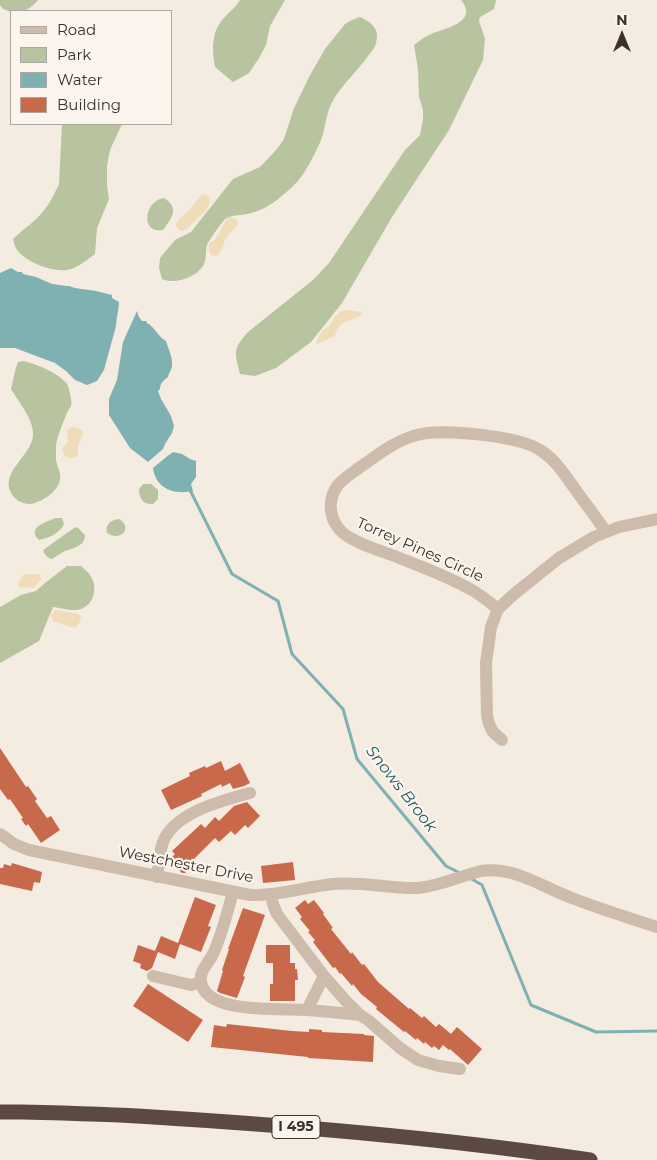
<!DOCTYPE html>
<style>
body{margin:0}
#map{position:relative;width:657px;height:1160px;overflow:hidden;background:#f4ebe1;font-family:Montserrat,sans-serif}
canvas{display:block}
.legend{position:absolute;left:10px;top:10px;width:162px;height:115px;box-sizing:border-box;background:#fbf5ee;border:1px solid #aea6a0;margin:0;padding:6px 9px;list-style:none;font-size:15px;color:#3b302b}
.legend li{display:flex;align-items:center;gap:10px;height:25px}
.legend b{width:25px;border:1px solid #aea6a0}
.north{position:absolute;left:597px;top:10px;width:50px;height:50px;-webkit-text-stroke:4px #fbf5ee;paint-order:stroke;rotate:0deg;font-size:14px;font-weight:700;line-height:20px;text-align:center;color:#3b302b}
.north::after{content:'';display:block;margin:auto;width:18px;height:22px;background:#3b302b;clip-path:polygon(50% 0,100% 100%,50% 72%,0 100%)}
</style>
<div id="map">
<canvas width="657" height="1160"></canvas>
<ul class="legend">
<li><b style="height:6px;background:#cdbbac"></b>Road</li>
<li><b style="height:14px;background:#b8c4a0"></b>Park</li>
<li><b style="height:14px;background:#7fb0b2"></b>Water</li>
<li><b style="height:14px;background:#c8694b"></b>Building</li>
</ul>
<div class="north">N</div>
</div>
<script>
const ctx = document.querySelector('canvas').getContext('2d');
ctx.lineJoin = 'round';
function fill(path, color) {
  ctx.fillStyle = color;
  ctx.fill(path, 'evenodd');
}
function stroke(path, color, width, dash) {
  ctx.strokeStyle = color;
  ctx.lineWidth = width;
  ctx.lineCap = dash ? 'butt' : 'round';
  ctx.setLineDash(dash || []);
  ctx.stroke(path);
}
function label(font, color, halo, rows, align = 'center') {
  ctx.font = font + ' Montserrat,sans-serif';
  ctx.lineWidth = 4.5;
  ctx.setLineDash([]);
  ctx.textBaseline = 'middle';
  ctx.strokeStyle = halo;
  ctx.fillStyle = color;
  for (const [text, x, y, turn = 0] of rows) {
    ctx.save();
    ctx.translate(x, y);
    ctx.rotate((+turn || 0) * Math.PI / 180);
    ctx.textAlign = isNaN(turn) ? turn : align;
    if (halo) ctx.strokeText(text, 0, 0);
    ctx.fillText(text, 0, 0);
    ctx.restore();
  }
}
fill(new Path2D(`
 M0,0h38c-10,11 -12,11 -27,11v1l-8,-3 -3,-4z
 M240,0h45l-15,26 -4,19 -7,13 -10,15 -16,9 -18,-15c-3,-17 -4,-36 9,-49 5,-6 12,-11 16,-18z
 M461,0h35l-2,9 -14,8 -1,4 6,18 -2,21 -34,70 -57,87 -50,86 -31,39 -35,26 -21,8 -15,-2c-5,-22 -8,-24 8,-42l65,-52 16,-17 76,-113 15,-15 3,-16v-9l-4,-13 -1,-28 -4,-24c5,-4 10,-8 17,-11 15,-6 48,-12 30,-34z
 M360,17c12,6 20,11 16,26 -1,5 -5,9 -8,13 -9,13 -22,25 -31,38 -10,14 -10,24 -14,40 -3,11 -17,38 -25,47 -13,13 -29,28 -47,32 -9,3 -19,1 -26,6 -6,7 -13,17 -18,26 -2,6 0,13 -3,19 -6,13 -29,21 -42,15l-3,-11 1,-10 15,-18 16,-8 42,-53 27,-12 17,-18 7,-10 10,-31 15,-31 16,-28 20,-25 7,-4z
 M62,124h60l-12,26 -3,16v19l2,14 -12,29 -2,26c-7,5 -15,12 -24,15 -15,5 -44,-6 -54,-19 -2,-3 -3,-7 -4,-11 9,-9 19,-15 27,-24 8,-8 14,-20 19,-31z
 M164,198c16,10 8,20 -1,32 -24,4 -18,-30 1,-32z
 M24,361c12,3 35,12 43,23 2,3 3,10 4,14 0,3 1,5 0,8 -1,2 -3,4 -4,7 -4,9 -9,22 -11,32 0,5 0,11 0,15 1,6 5,13 4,19 -1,12 -19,24 -30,25 -8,0 -15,-4 -19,-11 -11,-21 20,-37 22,-57 2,-15 -15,-35 -22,-47l4,-18 3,-9z
 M143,484h8l7,6v9l-5,5c-10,1 -14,-6 -14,-15z
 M56,518h6l2,6c-4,9 -15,14 -25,16 -13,-13 7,-18 17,-22z
 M119,519c15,9 1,23 -12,14 -2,-9 4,-13 12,-14z
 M77,527l8,8c0,12 -13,13 -22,17 -4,2 -7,5 -11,7 -5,-1 -7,-4 -9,-9l31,-22z
 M67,566h14c3,3 7,6 9,9 8,11 5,29 -9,34 -8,3 -20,-1 -28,-2l-14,34 -39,22v-56l21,-12 15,-4 9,-8z`), '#b8c4a0');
fill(new Path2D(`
 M203,194l5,1 2,5 -1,5 -3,5 -20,20c-5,1 -8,1 -10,-5 3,-8 11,-11 16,-18 4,-5 6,-9 11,-13z
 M229,217h3l6,4v3c-3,5 -8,9 -11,13 -5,7 -3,13 -10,19l-6,-1c-2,-3 -3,-8 -1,-12 2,-2 4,-2 6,-5 6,-6 6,-15 13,-21z
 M346,310l15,2v3c-11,7 -23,5 -26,21l-18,8 -1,-2 6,-11 6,-4 3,-3 3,-6 7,-7z
 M72,427c19,2 8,10 6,19 -1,3 0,6 0,9 -3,4 -9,4 -13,1l-3,-6 6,-10 -1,-10z
 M24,574h16l1,5 -7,9 -15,-1 -1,-4z
 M56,610l22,4 3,3c-3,14 -9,11 -18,7 -8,-3 -10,1 -12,-9z`), '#efdcb8');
fill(new Path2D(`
 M11,268l7,4h4l1,2 13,3 16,7 15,2h2l6,2 21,3 16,4v3l7,4c0,8 -3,16 -3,24l-12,44 -7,11 -10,4 -12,-5 -9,-9 -11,-8 -40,-15h-15v-75z
 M137,311l2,6 3,4h4l1,2c8,4 11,14 19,18 2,7 7,17 6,24 0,5 -3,7 -4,12 -4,3 -8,6 -8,12l-2,2 3,8 10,17 3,10 -2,7 -7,11 -2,5 -15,13 -18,-14 -21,-33v-16l8,-19 6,-38z
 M173,452l9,2 8,5 6,2v16l-5,7 2,7c-19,4 -37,-2 -40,-23 7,-6 13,-11 20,-16z`), '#7fb0b2');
stroke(new Path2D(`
 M190,490l42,84 46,27 14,53 51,55 14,50 89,107 14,7
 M470,878l12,7 49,120 65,27 61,-1`), '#7fb0b2', 3);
fill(new Path2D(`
 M0,748l26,39 2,-1 9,13 -2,2 12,17 4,-2 9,14 -19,13 -13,-19 -2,2 -5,-7 2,-1 -13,-19 -2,1 -8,-11z
 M221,761l4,10 15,-8 10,20 -6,3 -11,3 -3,-6 -8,4 -1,-3 -20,10 1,2 -31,14 -10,-20 29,-14 -1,-3 16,-7 1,2z
 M247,802l13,14 -12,12 -3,-3 -10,10 -4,-4 -12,11 -4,-4 -23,23 3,3 -10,9h-3l-13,-13 6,-6 -3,-3 29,-27 4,4 10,-11 4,4 15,-15z
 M293,862l2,18 -32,3 -2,-17z
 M12,863l30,9 -2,11 -6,-1 -2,9 -32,-7v-16h3l1,-4 7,2z
 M195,897l21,8 -8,21 3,1 -10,25 -21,-8 -5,15 -17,-7 -6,16 -5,3 -7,-3 1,-4 -8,-3 5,-16 17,6 6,-15 17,7z
 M305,900l3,4 6,-4 10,13 -1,1 10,14 -2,1 20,25 1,-2 10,13 2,-1 14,18 31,27 1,-1 12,10 2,-2 12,11 3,-3 12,10 6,-7 25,22 -14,16 -18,-16 -1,1 -6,-5 -4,5 -5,-4 -2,2 -7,-6 -1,2 -7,-6 -1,2 -11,-9 -1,1 -28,-23 1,-2 -16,-13 -8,-10 -1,2 -11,-13 -1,1 -5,-7 -2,1 -20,-26 2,-2 -7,-8 2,-1 -10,-12 2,-2 -7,-9z
 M243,908l22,7 -22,61 2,1 -8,21 -17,-5 -3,-2 6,-20 -1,-1 7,-21h-1z
 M266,945h24v18h5v6h2l1,11h-3v21h-25v-17h3v-21h-7z
 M148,984l55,36 -15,22 -55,-36z
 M227,1024l65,7 17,1v-3l13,1v2l42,2v1l10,1 -1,26 -65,-4v-1l-97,-10 3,-22 12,2z`), '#c8694b');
stroke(new Path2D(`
 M498,609c-9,-7 -18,-15 -28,-20 -23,-13 -48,-22 -73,-32 -15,-6 -47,-15 -57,-27 -12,-13 -12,-32 -2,-45 6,-7 14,-12 21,-17 20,-14 38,-29 62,-34 25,-5 98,2 119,16 15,9 25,25 35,39 10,14 21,28 31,43
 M502,740l-9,-8 -4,-8 -2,-9 -1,-52 5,-36 7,-18 15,-14 46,-37 35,-21 25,-10 38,-8
 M0,834l14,10 15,6 221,45c28,1 55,-8 83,-11 29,-3 57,5 85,4 22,-2 42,-12 63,-17 33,-5 61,16 91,27 28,11 57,20 85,29
 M157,877c2,-12 2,-24 6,-35 12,-30 59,-41 87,-49
 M233,892c-6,21 -11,43 -20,62 -5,10 -14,17 -12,28 5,33 81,26 105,28 18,1 36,3 54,5
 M271,895l2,9 4,10 47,62 21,24 15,15 8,5 32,28 18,12 21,6 21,3
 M153,976l38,9 10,-3
 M307,1010l17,-34`), '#cdbbac', 12);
stroke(new Path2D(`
 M0,1112h20c44,1 89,2 133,5 146,9 292,21 437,43`), '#5c4a42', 15);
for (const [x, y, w] of [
 [296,1127,48]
]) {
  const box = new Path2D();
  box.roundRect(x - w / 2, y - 11.5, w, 23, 4);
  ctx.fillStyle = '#fbf5ee';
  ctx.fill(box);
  stroke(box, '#3b302b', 1);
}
label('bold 14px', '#3b302b', null, [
 ["I 495",296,1127]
]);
label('15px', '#3b302b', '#fbf5ee', [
 ["Torrey Pines Circle",420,550,24],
 ["Westchester Drive",186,865,11]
]);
label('italic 16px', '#1f5a5e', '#fbf5ee', [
 ["Snows Brook",401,789,52]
]);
</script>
